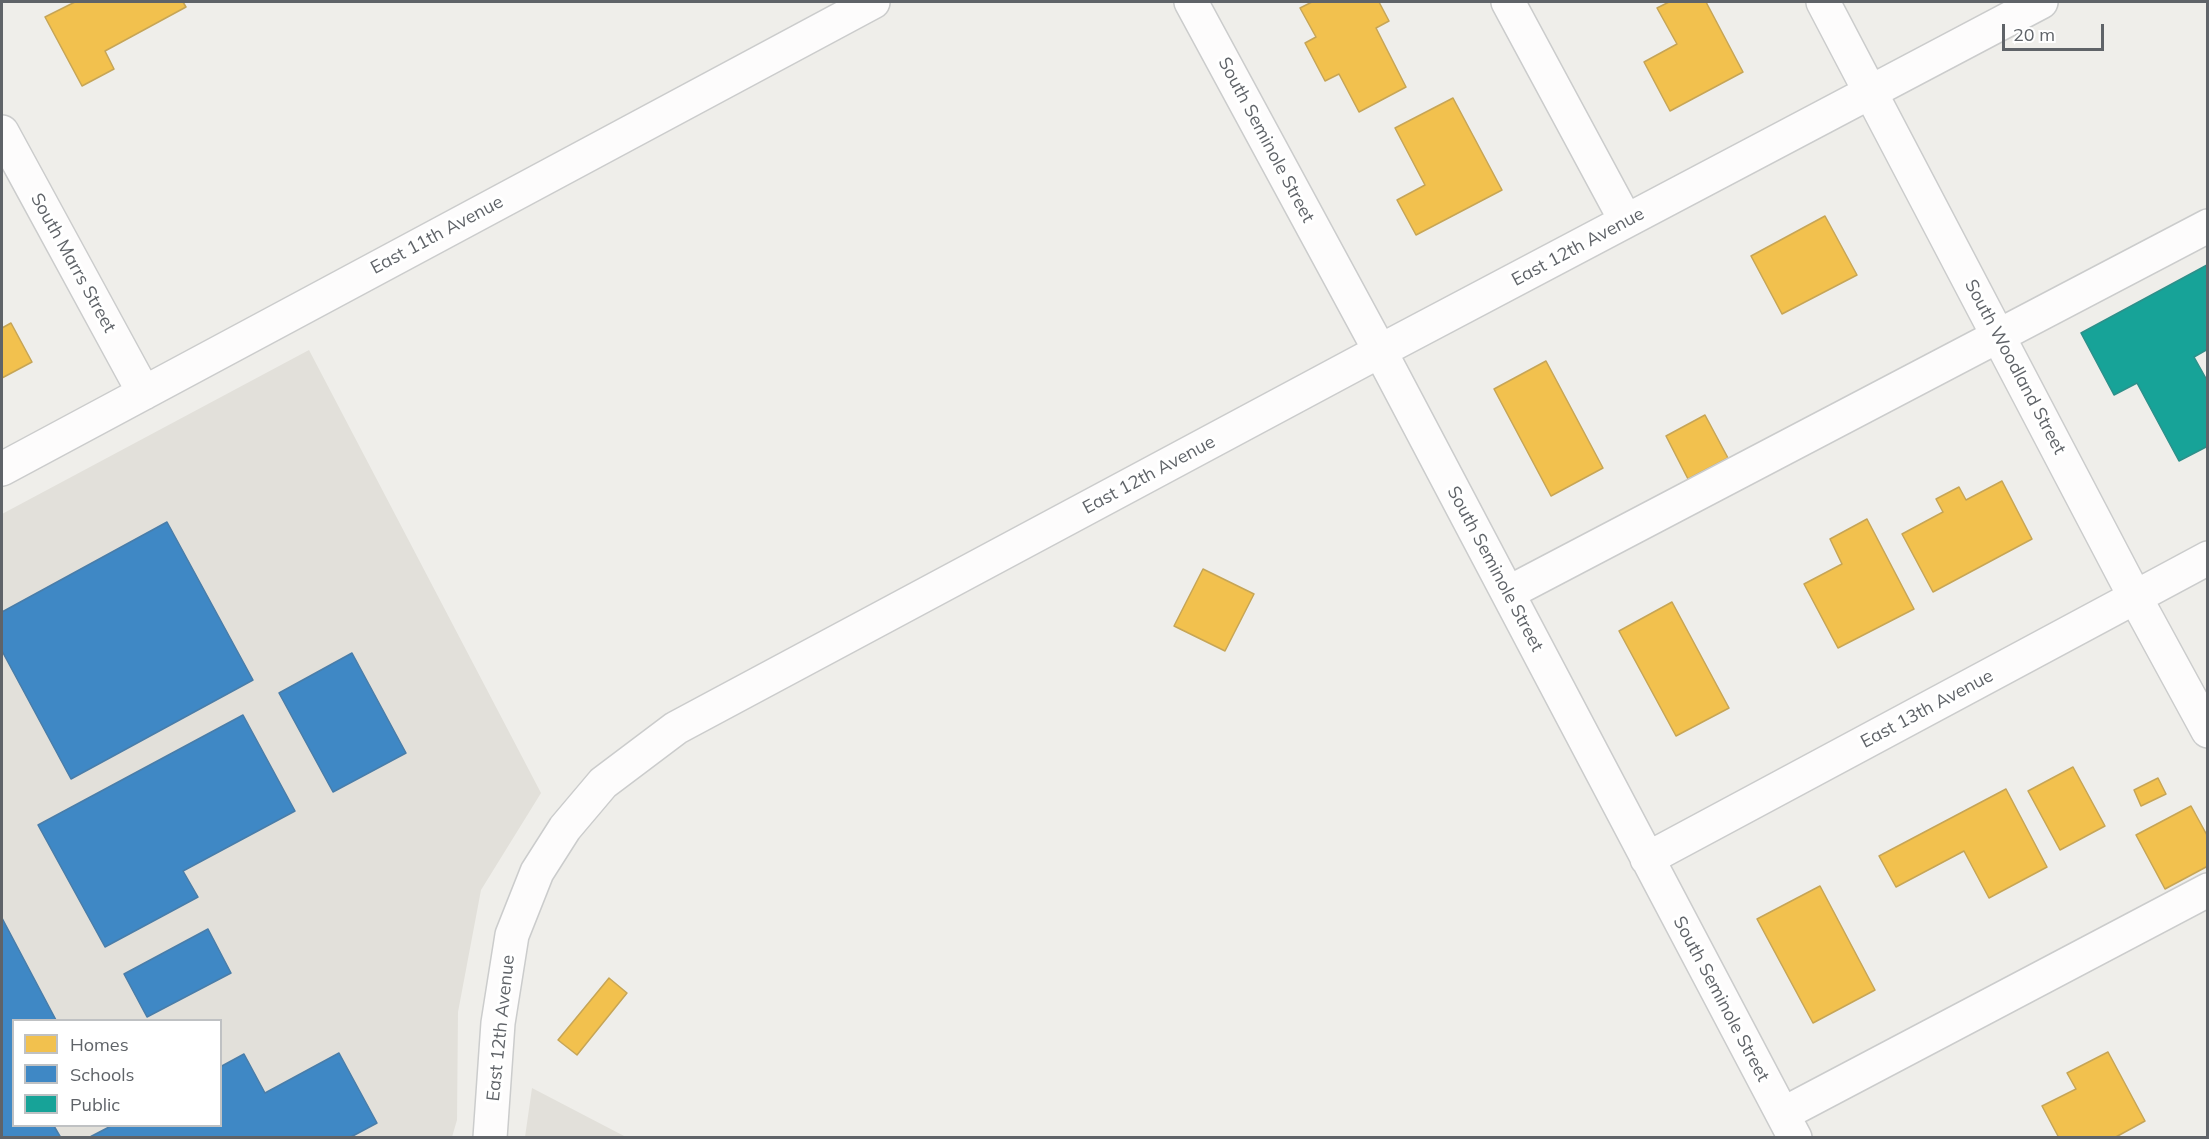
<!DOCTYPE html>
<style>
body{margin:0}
#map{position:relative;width:2209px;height:1139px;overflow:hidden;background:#efeeea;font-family:Mulish,sans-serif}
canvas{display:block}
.frame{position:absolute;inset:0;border:3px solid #5f6368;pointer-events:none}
.legend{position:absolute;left:12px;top:1019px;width:210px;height:108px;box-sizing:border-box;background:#fff;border:2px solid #bfc1c3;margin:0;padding:8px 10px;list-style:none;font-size:18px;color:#5f6368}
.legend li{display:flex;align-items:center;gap:12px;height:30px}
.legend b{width:30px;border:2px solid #bfc1c3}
.scale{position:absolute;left:2002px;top:24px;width:102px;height:27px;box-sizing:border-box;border:3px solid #5f6368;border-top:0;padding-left:8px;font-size:18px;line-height:21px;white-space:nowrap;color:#5f6368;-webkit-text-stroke:4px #fff;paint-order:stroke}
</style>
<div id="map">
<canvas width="2209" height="1139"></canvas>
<div class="frame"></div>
<ul class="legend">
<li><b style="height:16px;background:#f2c14e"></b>Homes</li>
<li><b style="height:16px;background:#3f88c5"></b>Schools</li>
<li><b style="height:16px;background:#17a398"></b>Public</li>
</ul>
<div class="scale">20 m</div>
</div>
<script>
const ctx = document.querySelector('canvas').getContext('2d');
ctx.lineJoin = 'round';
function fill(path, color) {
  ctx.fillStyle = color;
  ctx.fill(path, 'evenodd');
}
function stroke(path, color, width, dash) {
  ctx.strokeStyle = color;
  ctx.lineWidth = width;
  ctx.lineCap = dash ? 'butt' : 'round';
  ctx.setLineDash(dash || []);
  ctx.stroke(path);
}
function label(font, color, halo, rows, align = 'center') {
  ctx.font = font + ' Mulish,sans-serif';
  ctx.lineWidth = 6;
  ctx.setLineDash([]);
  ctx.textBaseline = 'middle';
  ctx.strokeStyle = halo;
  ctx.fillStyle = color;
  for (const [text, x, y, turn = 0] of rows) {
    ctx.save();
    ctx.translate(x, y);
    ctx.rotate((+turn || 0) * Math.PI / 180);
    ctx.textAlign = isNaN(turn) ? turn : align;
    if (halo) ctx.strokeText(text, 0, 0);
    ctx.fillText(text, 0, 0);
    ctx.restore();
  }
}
fill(new Path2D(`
 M309,350l232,443 -60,97 -23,122 -1,108 -5,17 -450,1v-624zM14,1020h206v106h-206z
 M532,1088l94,49h-101z`), '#e2e0da');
const homes = new Path2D(`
 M75,2h108l3,5 -81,44 9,18 -32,17 -37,-69z
 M1312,2h67l10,19 -13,7 30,59 -47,25 -20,-38 -14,7 -20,-38 11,-6 -16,-29z
 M1669,2h37l37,70 -73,39 -26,-49 33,-18 -20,-36z
 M1453,98l49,92 -86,45 -19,-35 28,-15 -30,-57z
 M1825,216l32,59 -75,39 -31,-58z
 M11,323l21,39 -30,16v-50z
 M1546,361l57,107 -52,28 -57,-107z
 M1705,415l23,43 -40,21 -22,-43z
 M2002,481l30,58 -99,53 -31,-58 41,-22 -7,-13 23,-12 7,13z
 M1867,519l47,90 -76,39 -34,-64 38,-20 -12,-25z
 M1203,569l51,25 -29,57 -51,-25z
 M1672,602l57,106 -53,28 -57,-105z
 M2073,767l32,59 -45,24 -32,-59z
 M2158,778l8,16 -25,12 -7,-16z
 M2006,789l41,78 -58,31 -25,-47 -68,36 -17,-31z
 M2191,806l17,31v29l-43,23 -29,-54z
 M1820,886l55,104 -62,33 -56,-104z
 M609,978l18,15 -50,62 -19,-15z
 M2108,1052l37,69 -31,17h-55l-17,-32 34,-17 -9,-16z`);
fill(homes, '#f2c14e');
stroke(homes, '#c6a556', 1.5);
const schools = new Path2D(`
 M167,522l86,158 -182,99 -69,-128v-39z
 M352,653l54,100 -73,39 -54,-99z
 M243,715l52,96 -112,60 15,26 -93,50 -67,-122z
 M2,918l54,102h-42v106h40l7,12h-59z
 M208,929l23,44 -84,44 -23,-43z
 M339,1053l38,70 -28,15h-261l23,-12h109v-59l24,-13 21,39z`);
fill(schools, '#3f88c5');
stroke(schools, '#497da9', 1.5);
const public = new Path2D(`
 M2207,265l1,84 -14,8 14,25v64l-29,15 -42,-78 -23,12 -33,-62z`);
fill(public, '#17a398');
stroke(public, '#2d908a', 1.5);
const minor = new Path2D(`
 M1191,2l189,349 415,787
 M1508,2l118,219
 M1823,2l312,595 73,134
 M2,132l142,261
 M2,469l871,-467
 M1508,593l700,-367
 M1647,859l561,-301
 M1783,1114l425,-224
 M490,1138l8,-115 14,-88 25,-63 28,-44 38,-45 73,-55 704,-377 661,-349`);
stroke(minor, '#cbcccc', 36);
stroke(minor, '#fdfcfc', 33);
label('18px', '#5f6368', '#fff', [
 ["South Seminole Street",1266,140,62],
 ["East 11th Avenue",437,235,-28],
 ["East 12th Avenue",1578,247,-28],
 ["South Marrs Street",73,263,61],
 ["South Woodland Street",2015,367,62],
 ["East 12th Avenue",1149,475,-28],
 ["South Seminole Street",1495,569,62],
 ["East 13th Avenue",1927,709,-28],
 ["South Seminole Street",1721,999,62],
 ["East 12th Avenue",501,1028,-84]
]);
</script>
